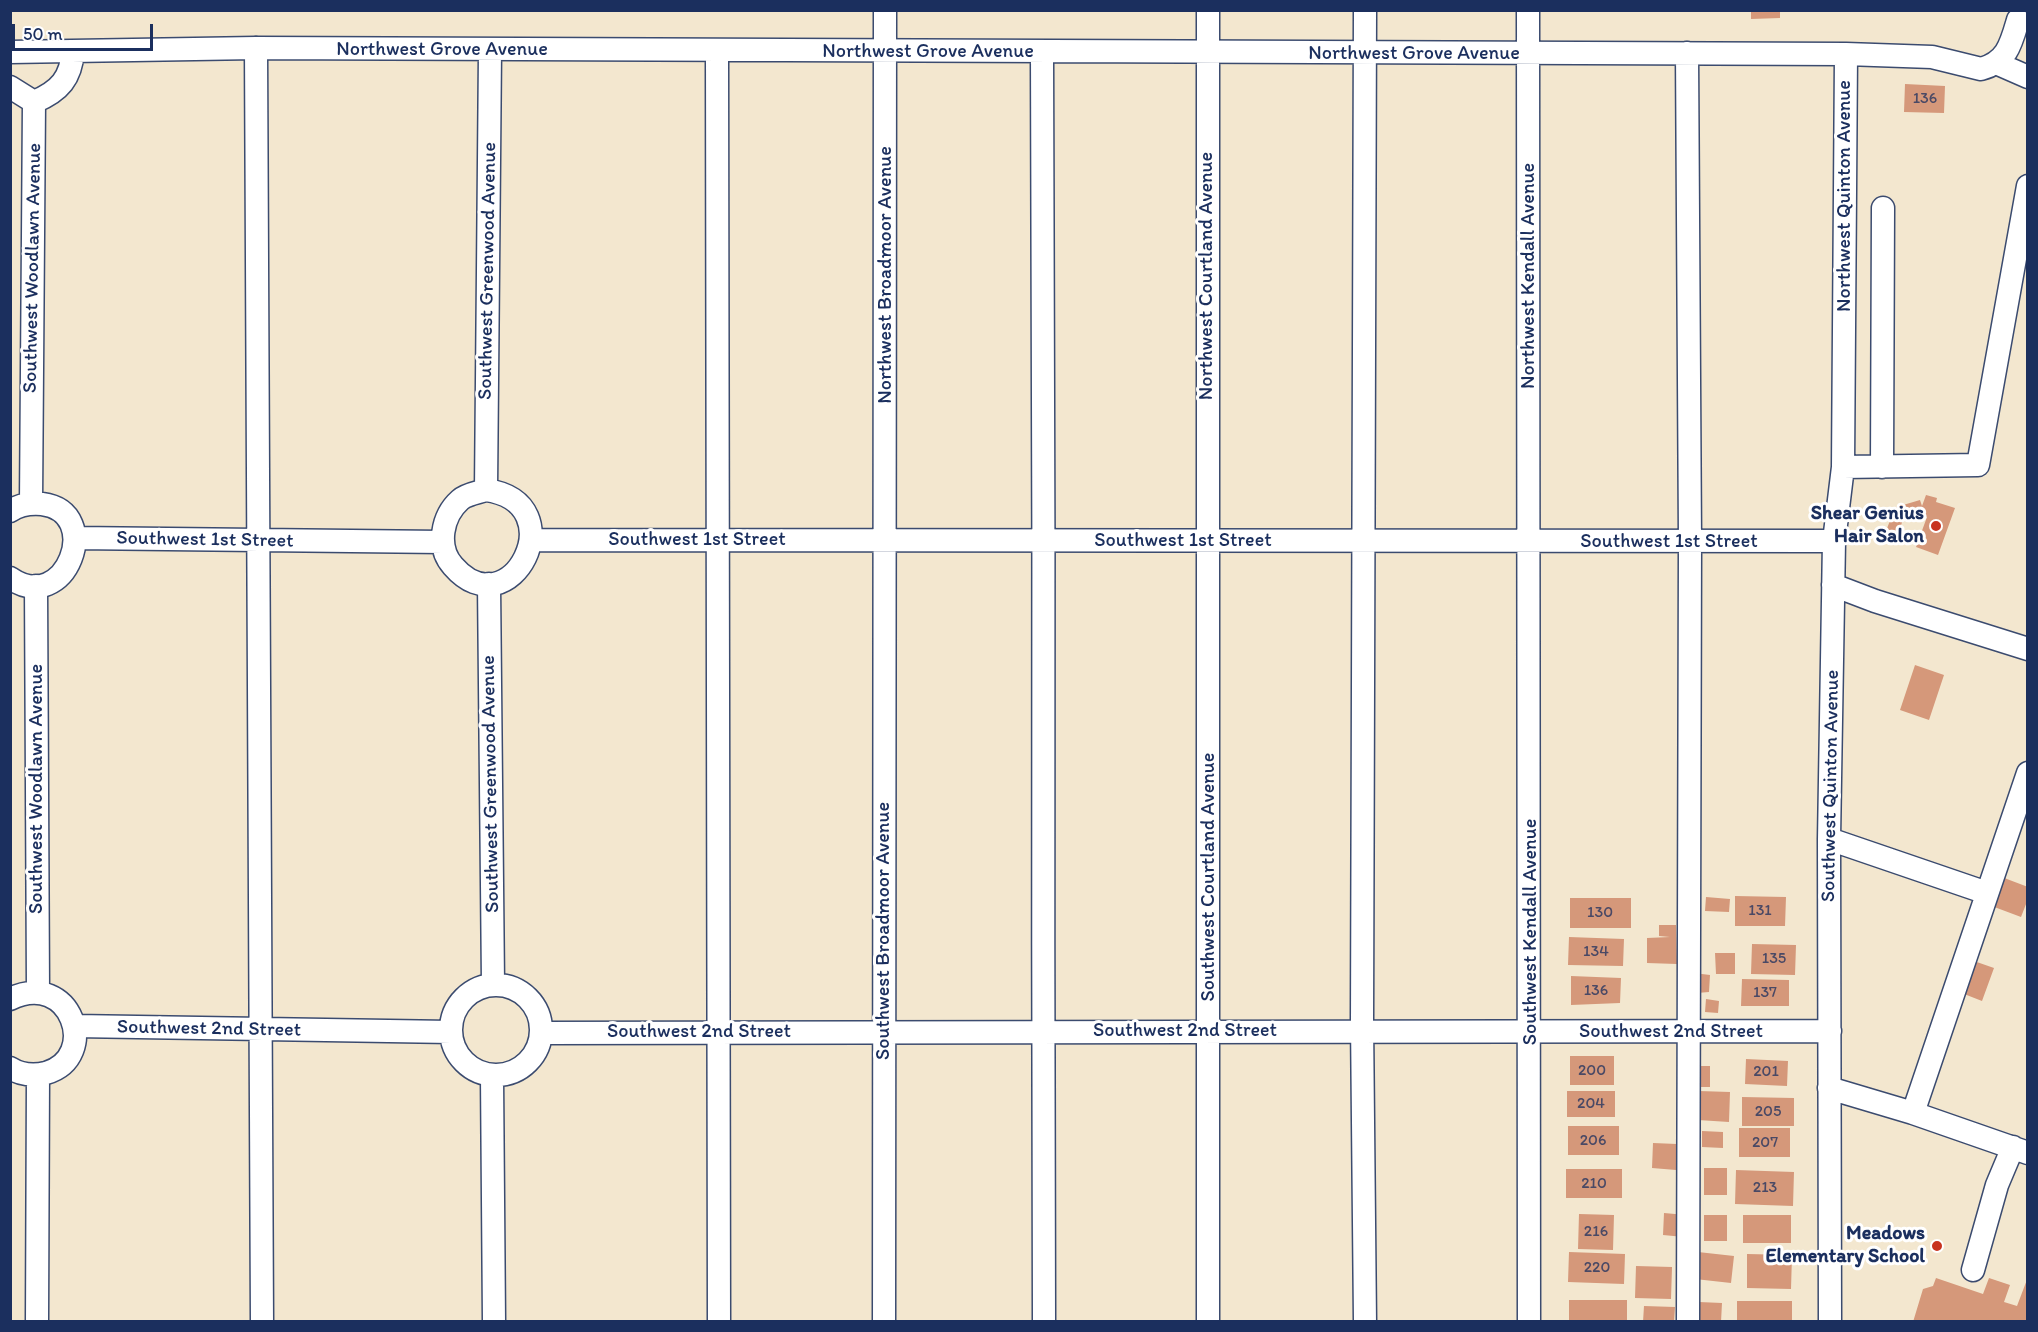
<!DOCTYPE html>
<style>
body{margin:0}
#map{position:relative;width:2038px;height:1332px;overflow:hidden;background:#f3e7cf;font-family:Itim,sans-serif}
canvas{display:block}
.frame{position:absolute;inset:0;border:12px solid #1b2f5e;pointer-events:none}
.scale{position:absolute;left:12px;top:24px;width:141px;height:27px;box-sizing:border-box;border:3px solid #1b2f5e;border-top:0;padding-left:8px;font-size:18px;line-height:21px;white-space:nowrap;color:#1b2f5e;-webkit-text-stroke:4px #fff;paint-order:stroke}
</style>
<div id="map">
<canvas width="2038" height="1332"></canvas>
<div class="frame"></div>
<div class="scale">50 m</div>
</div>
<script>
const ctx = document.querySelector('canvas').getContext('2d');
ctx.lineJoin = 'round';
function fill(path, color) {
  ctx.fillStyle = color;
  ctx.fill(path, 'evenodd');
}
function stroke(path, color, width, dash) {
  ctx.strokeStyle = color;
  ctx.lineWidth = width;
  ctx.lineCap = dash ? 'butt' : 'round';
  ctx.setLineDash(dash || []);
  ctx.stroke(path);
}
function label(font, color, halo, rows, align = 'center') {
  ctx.font = font + ' Itim,sans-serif';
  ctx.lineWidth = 6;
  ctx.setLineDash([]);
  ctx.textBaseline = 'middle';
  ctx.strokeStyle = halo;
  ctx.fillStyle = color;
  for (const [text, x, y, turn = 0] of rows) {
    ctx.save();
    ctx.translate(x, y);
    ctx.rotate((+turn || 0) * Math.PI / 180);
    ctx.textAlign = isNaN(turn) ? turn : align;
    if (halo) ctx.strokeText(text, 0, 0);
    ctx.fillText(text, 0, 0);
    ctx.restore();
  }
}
fill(new Path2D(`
 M1751,10h29v8l-29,1z
 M1905,84l40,2 -1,27 -40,-1z
 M1926,495l11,3 -1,4 19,6 -17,47 -22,-8 11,-30 -8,-3 2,-5 -22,6 5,2 -8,22 -12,-3 9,-23 2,1 -2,-6 27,-8 2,6z
 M1915,665l29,10 -15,45 -29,-10z
 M1999,876l29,11v12l-7,18 -32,-12z
 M1735,896l51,1 -1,29h-50z
 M1706,897l24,2 -1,13 -24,-1z
 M1570,898h61v30h-61z
 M1659,925h17l1,39 -30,-1v-25l23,-1 -11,-1z
 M1569,937l55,2 -1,27 -55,-1z
 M1752,944l44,1 -1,30 -44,-1z
 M1715,953h20v21h-19z
 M1971,960l23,8 -12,33 -23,-9z
 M1694,973l16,2 -1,17 -12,1z
 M1571,976l50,2 -1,25 -49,2z
 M1742,979l47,1v26h-48z
 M1706,999l13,2 -1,12 -13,-1z
 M1570,1056h44v29h-44z
 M1746,1059l42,2 -1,25 -42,-2z
 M1697,1066h13v21h-13z
 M1567,1091h48v26h-48z
 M1699,1091l31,1 -1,30 -31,-2z
 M1742,1097l52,1v28h-52z
 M1568,1126h51v29h-51z
 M1739,1128h51v29h-51z
 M1702,1131l21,1v16l-21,-1z
 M1653,1143l24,1 -1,26 -24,-2z
 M1704,1168h23v27h-23z
 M1566,1169h56v29h-56z
 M1736,1170l58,2 -1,34 -58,-2z
 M1664,1213l22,2 -2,22 -21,-2z
 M1579,1214l35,1 -1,35 -35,-1z
 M1704,1215h23v26h-23z
 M1743,1215h48v28h-48z
 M1569,1252l56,2 -1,30 -56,-2z
 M1698,1252l36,4 -3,27 -36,-4z
 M1747,1254l45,1 -1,34 -44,-1z
 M1636,1266l36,1 -1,32 -36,-1z
 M2028,1277v45h-115l10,-33 10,-3 3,-8 47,16 6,-16 21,7 -6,17 13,4z
 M1569,1300h58v22h-58z
 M1737,1301h55v21h-55z
 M1699,1302l23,1 -1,19h-23z
 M1644,1306l31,1 -1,15h-31z`), '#d5987a');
const minor = new Path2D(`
 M1365,10l-3,1011 3,301
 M1528,10l1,1312
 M256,48l6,1274
 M10,52l246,-4 1590,6 86,3 49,12c26,-7 30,-25 37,-49
 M717,52l2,1270
 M1042,53c3,423 0,846 2,1269
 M1687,53l3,489 -2,780
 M1996,63l32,14
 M10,87l24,15
 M1843,467l135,-2 50,-279
 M1882,467l1,-259
 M486,490l4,-439
 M486,490c91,13 24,142 -33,76 -17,-19 -11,-50 7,-66 7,-6 17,-7 26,-10z
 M31,503l3,-401c26,-11 37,-24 39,-51
 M10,511c10,-7 20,-8 32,-7 63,8 24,113 -32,74
 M75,538l368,4
 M531,540l1303,1
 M489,584l4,400
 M1833,585l42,16 153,48
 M36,586l2,405
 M1829,839l158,54
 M451 1030a45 45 0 1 1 90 0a45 45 0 1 1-90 0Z
 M10,999c61,-30 91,58 36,74 -13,3 -25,2 -36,-5
 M75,1026l376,6
 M541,1033l1289,-2
 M492,1077l2,245
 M1829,1088l84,25 115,40
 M1913,1113l115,-340
 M1973,1270l24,-85 16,-38
 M37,1322l1,-247
 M884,1322l1,-1312
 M1208,1322v-1312
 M1830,1322l-1,-483 5,-298 9,-74 3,-413`);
stroke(minor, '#3b4b6f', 25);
stroke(minor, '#fff', 22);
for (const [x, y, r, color] of [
 [1936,526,6,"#c8321e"],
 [1937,1246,6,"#c8321e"]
]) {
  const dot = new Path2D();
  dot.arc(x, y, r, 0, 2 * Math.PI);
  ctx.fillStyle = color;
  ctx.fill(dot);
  stroke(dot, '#fff', 2);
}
label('16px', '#4a4965', null, [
 ["136",1925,99],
 ["131",1760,911],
 ["130",1600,913],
 ["134",1596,952],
 ["135",1774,959],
 ["136",1596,991],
 ["137",1765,993],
 ["200",1592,1071],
 ["201",1766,1072],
 ["204",1591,1104],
 ["205",1768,1112],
 ["206",1593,1141],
 ["207",1765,1143],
 ["210",1594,1184],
 ["213",1765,1188],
 ["216",1596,1232],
 ["220",1597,1268]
]);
label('20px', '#1b2f5e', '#fff', [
 ["Northwest Grove Avenue",442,50],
 ["Northwest Grove Avenue",928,52],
 ["Northwest Grove Avenue",1414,54],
 ["Northwest Quinton Avenue",1845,196,-90],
 ["Southwest Woodlawn Avenue",33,268,-89],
 ["Southwest Greenwood Avenue",488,271,-89],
 ["Northwest Broadmoor Avenue",886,275,-90],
 ["Northwest Courtland Avenue",1207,276,-90],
 ["Northwest Kendall Avenue",1529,276,-90],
 ["Southwest 1st Street",205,540,1],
 ["Southwest 1st Street",697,540],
 ["Southwest 1st Street",1183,541],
 ["Southwest 1st Street",1669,542],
 ["Southwest Greenwood Avenue",491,784,-91],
 ["Southwest Quinton Avenue",1831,786,-89],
 ["Southwest Woodlawn Avenue",37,789,-90],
 ["Southwest Courtland Avenue",1209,877,-90],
 ["Southwest Broadmoor Avenue",884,931,-90],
 ["Southwest Kendall Avenue",1531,932,-90],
 ["Southwest 2nd Street",209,1029,1],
 ["Southwest 2nd Street",1185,1031],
 ["Southwest 2nd Street",699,1032],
 ["Southwest 2nd Street",1671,1032]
]);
label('bold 20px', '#1b2f5e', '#fff', [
 ["Shear Genius",1924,514],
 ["Hair Salon",1924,537],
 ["Meadows",1925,1234],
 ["Elementary School",1925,1257]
], 'right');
</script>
